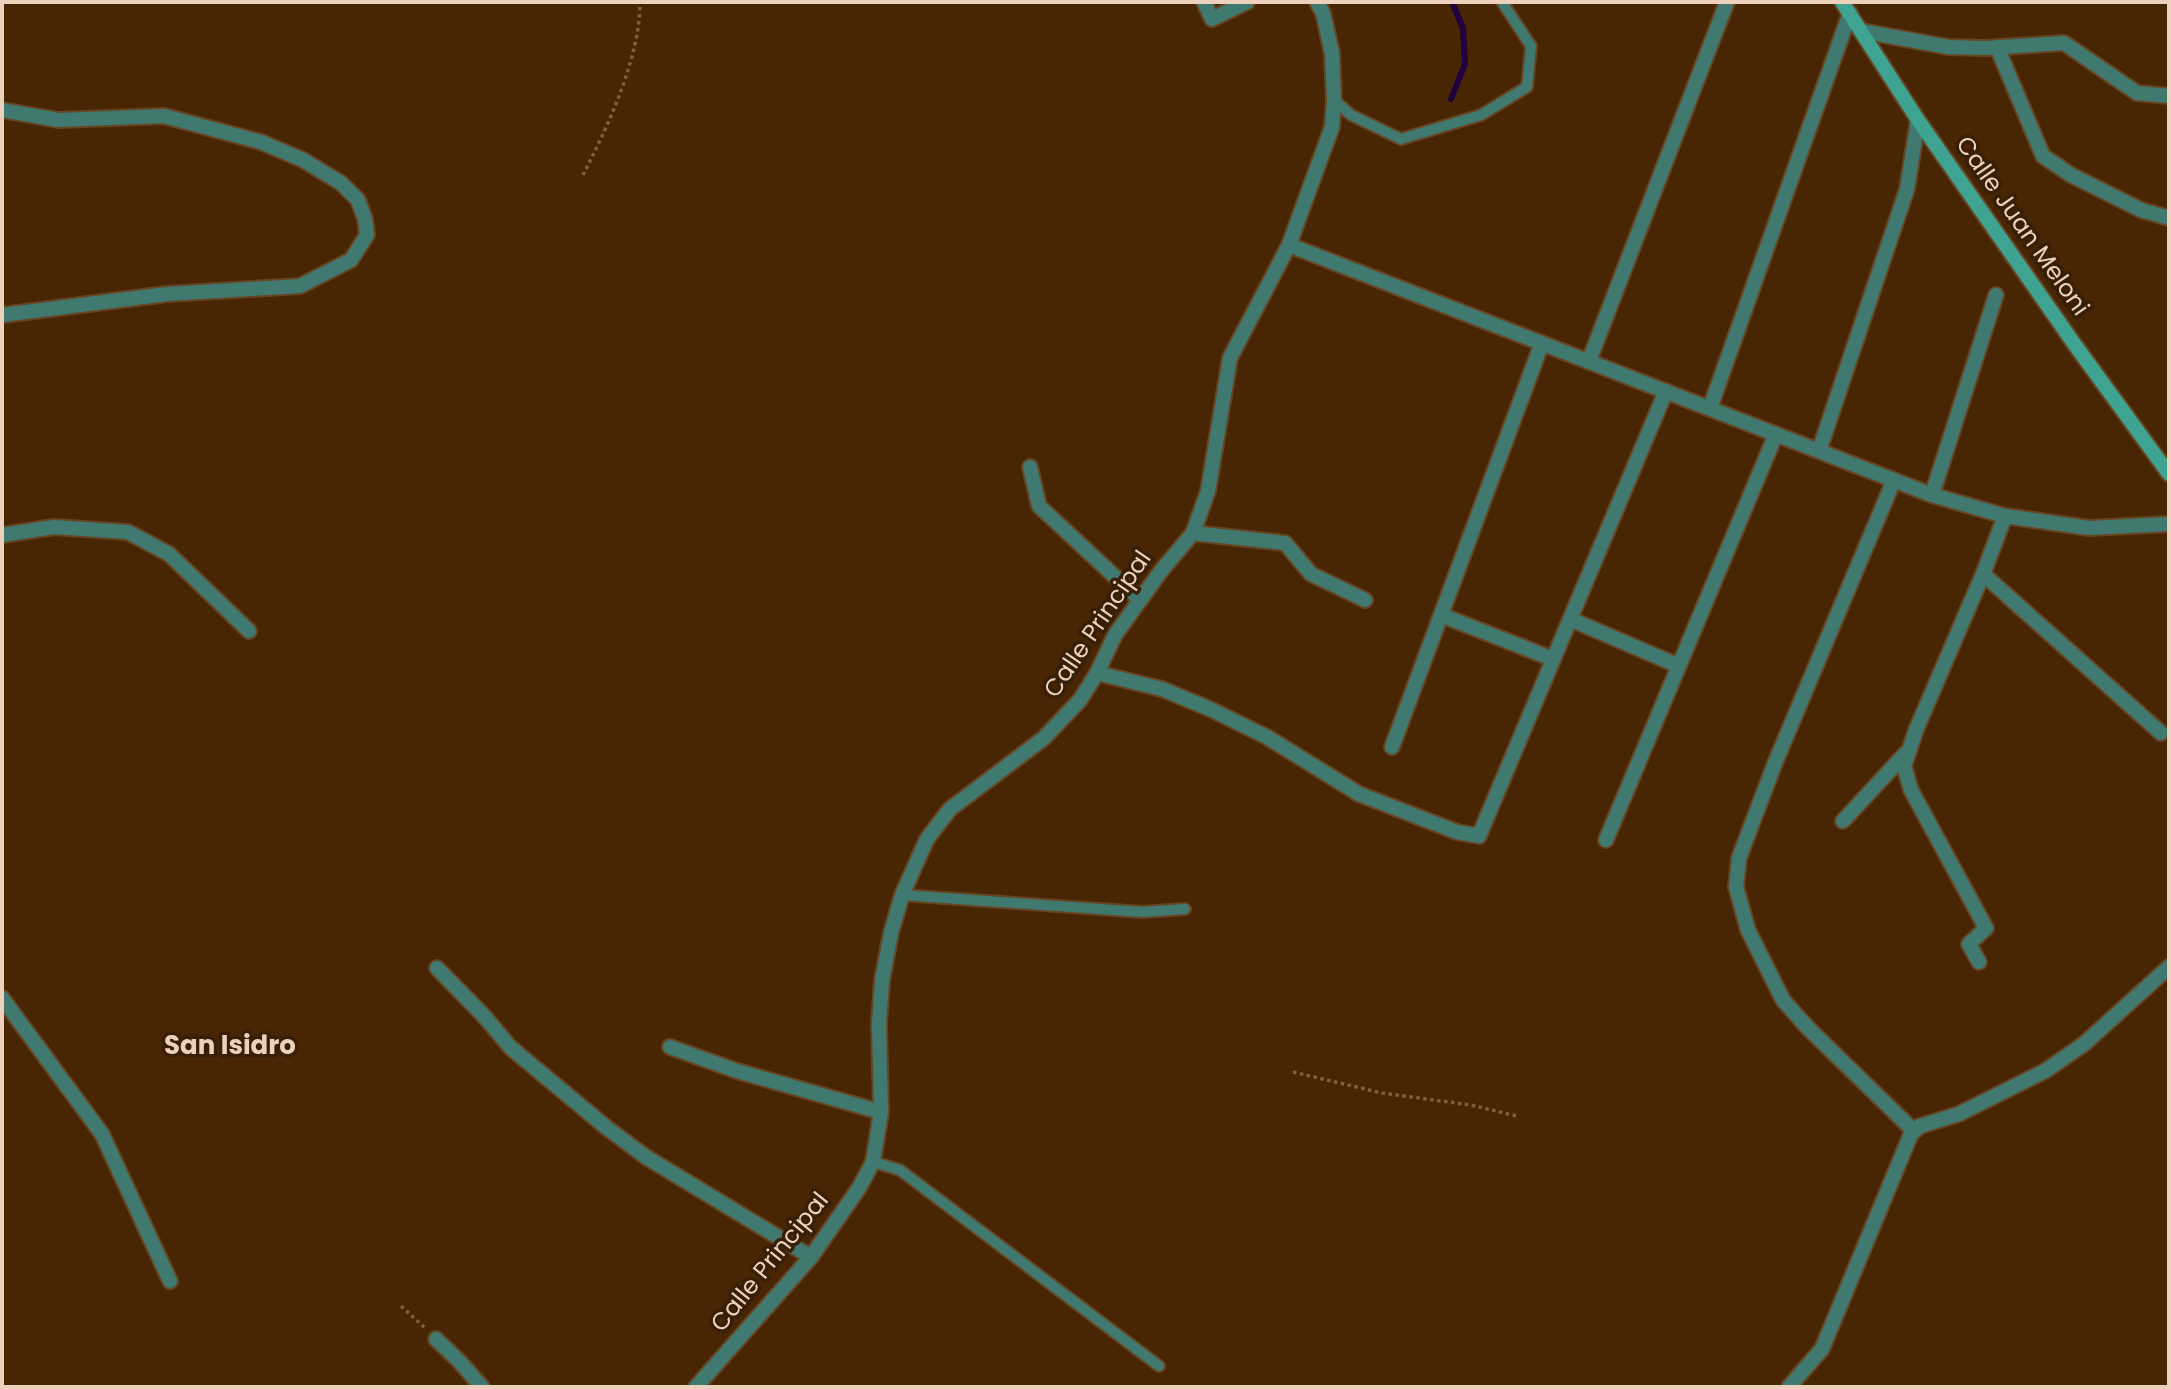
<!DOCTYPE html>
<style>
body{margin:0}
#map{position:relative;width:2171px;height:1389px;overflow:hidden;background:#482603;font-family:Poppins,sans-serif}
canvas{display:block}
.frame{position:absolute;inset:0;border:4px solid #edd1bc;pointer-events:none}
</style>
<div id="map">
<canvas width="2171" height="1389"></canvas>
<div class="frame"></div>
</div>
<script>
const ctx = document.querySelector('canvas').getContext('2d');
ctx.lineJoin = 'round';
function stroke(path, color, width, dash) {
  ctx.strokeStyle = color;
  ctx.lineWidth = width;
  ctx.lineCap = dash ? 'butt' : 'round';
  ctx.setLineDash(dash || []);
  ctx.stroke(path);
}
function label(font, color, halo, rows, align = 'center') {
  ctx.font = font + ' Poppins,sans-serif';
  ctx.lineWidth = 7;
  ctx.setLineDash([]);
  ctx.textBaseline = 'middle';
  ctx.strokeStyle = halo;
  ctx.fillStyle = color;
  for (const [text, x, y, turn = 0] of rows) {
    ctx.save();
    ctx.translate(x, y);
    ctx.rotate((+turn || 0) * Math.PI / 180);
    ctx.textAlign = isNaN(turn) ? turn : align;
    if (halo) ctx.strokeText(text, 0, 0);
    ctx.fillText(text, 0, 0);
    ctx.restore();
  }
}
stroke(new Path2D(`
 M1451,99l14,-35 -2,-36 -11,-26`), '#200040', 6);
const service = new Path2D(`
 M1334,100l17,15 50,24 80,-24 46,-28 4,-41 -29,-44
 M902,895l240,17 43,-3
 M873,1162l27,8 259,196`);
const minor = new Path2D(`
 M1204,2l8,17 35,-17
 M1862,31l86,16 37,1 79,-5 73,50 32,3
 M1997,47l46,109 28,19 70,35 28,8
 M2,110l56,10 106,-4 97,26 42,18 38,23 17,17 7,19 2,16 -16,25 -51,26 -133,8 -165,21
 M1289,245l643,250 73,21 84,12 80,-4
 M1589,361l138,-359
 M1710,408l140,-395
 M1819,451l88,-262 11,-69
 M1030,467l9,39 101,94
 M1894,480l-119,283 -36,95 -3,29 12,43 35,70 25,28 106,103
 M1932,495l64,-200
 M1193,533l92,10 26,31 54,26
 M2,535l52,-8 74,5 41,22 80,77
 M1983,574l178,159
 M1441,615l112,44
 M1570,619l109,47
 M1097,673l65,16 48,20 57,28 92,57 98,38 22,4 187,-445
 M1392,747l150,-404
 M1843,821l63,-68
 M1606,840l170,-406
 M1979,962l-10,-18 17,-16 -75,-138 -7,-24 12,-36 67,-156 22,-58
 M437,968l46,47 28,33 96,80 39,29 165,100
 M2,998l100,136 68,147
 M670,1047l67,24 144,41
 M436,1339l24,23 22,25
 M1789,1387l33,-38 89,-215 9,-8 39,-12 86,-43 39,-27 85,-77`);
const tertiary = new Path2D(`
 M696,1387l115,-130 48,-69 14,-26 8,-50 -2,-89 3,-42 9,-48 11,-38 25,-56 23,-30 94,-71 36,-38 17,-27 18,-38 46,-64 32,-38 15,-42 22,-133 59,-113 43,-118 2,-27 -2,-47 -9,-40 -6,-11`);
const secondary = new Path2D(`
 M1842,2l76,118 157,225 94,129`);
stroke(service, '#664524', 14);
stroke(minor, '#664524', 18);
stroke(tertiary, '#664524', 18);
stroke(secondary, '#664524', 18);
stroke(new Path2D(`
 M583,175c25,-49 57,-117 57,-173
 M1293,1072l89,21 89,12 46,11
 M401,1306l24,22`), '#7f5f40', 3.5, [3.5, 3.5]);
stroke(service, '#40796f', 10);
stroke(minor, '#40796f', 14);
stroke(tertiary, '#40796f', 14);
stroke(secondary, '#3fa392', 14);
label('24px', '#edd1bc', '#381f08', [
 ["Calle Juan Meloni",2021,227,55],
 ["Calle Principal",1099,625,-56],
 ["Calle Principal",771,1263,-51]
]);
label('bold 26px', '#edd1bc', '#381f08', [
 ["San Isidro",230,1047]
]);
</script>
